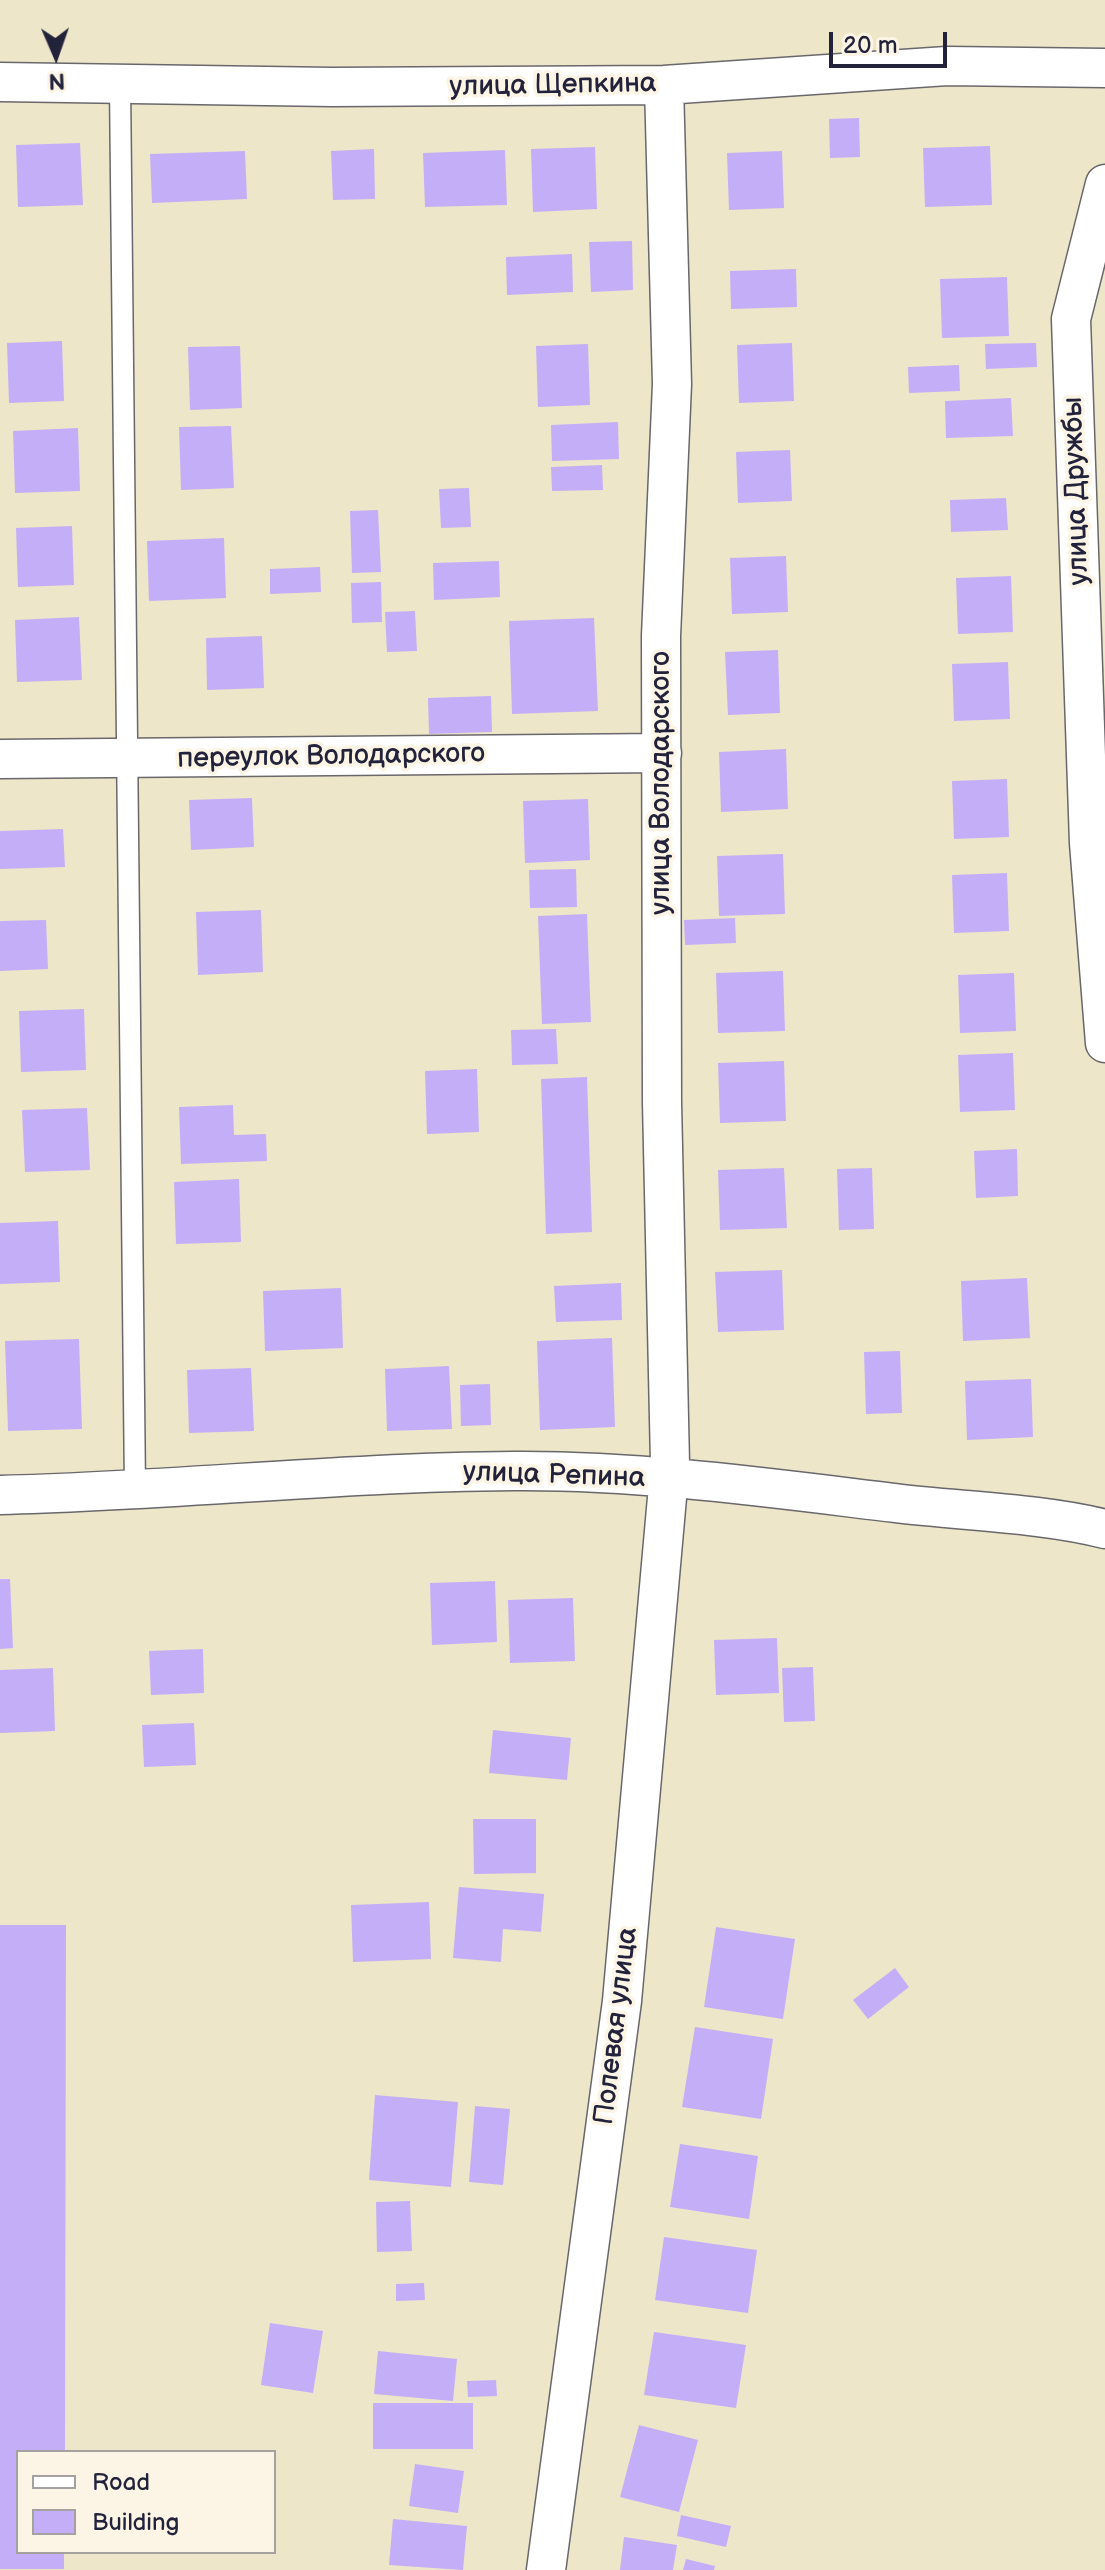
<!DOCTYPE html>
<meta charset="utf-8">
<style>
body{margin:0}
#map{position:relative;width:1105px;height:2570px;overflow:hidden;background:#eee6c8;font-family:"Balsamiq Sans",sans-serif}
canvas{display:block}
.legend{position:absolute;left:16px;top:2450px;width:260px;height:104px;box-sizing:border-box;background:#fcf5e5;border:2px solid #a5a1a1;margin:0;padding:10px 14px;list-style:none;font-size:24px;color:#22223b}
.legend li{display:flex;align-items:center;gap:16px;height:40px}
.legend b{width:40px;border:2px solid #a5a1a1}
.north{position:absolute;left:16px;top:16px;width:80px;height:80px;-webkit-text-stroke:6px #fcf5e5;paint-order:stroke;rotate:178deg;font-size:22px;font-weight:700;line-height:32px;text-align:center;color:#22223b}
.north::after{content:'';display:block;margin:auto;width:28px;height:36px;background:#22223b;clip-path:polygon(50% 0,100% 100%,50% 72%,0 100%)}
.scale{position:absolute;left:829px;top:32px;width:118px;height:36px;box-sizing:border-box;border:4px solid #22223b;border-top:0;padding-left:10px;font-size:24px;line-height:28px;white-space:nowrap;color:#22223b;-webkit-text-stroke:6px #fcf5e5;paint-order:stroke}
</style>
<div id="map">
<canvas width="1105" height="2570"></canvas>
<ul class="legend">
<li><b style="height:10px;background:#fff"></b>Road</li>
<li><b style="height:22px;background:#c5aef8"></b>Building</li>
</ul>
<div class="north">N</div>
<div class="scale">20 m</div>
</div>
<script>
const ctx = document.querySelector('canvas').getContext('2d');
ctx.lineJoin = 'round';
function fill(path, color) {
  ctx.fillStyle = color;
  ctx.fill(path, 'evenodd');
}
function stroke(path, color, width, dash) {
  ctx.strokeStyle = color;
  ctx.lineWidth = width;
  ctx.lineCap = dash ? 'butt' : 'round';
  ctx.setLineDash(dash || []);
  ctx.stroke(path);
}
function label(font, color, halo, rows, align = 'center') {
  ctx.font = font + ' "Balsamiq Sans",sans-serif';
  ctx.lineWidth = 7;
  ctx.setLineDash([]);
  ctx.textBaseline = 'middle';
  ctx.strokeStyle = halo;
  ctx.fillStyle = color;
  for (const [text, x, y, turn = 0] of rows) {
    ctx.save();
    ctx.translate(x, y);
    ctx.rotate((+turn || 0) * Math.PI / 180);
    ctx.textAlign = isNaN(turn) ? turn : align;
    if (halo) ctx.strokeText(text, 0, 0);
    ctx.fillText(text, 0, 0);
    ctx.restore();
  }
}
fill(new Path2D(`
 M859,118l1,39 -30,1 -1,-39z
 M80,143l3,62 -65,2 -2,-62z
 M990,146l2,59 -67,2 -2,-59z
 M595,147l2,62 -64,3 -2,-63z
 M374,149l1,50 -42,1 -2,-49z
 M505,150l2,55 -82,2 -2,-54z
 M245,151l2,48 -95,4 -2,-49z
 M782,151l2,57 -55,2 -2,-57z
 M632,241l1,49 -42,2 -2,-50z
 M572,254l1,38 -66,3 -1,-38z
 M796,269l1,38 -66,2 -1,-38z
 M1007,277l2,59 -67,2 -2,-59z
 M62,341l2,60 -55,2 -2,-60z
 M792,343l2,58 -55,2 -2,-58z
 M1036,343l1,24 -51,2 -1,-25z
 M588,344l2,61 -52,2 -2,-61z
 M240,346l2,62 -52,2 -2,-63z
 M959,365l1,26 -51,2 -1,-26z
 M1011,398l2,38 -67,2 -1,-37z
 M618,422l1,37 -67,2 -1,-36z
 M231,426l3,62 -53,2 -2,-63z
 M78,428l2,63 -65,2 -2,-62z
 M790,450l2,51 -54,2 -2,-51z
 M602,465l1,25 -51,1 -1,-24z
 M469,488l2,39 -30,1 -2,-39z
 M1006,498l2,32 -57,2 -1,-32z
 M378,510l3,62 -29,1 -2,-62z
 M72,526l2,59 -56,2 -2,-59z
 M224,538l2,60 -77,3 -2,-60z
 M786,556l2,56 -56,2 -2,-56z
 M499,561l1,36 -66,3 -1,-37z
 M320,567l1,25 -51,2v-25z
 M1011,576l2,56 -55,2 -2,-56z
 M381,582l1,40 -30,1 -1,-40z
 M415,611l2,40 -30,1 -2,-40z
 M79,617l3,63 -65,2 -2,-62z
 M594,618l4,93 -86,3 -3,-93z
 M262,636l2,52 -57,2 -1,-52z
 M778,650l2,63 -52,2 -3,-63z
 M1008,662l2,57 -56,2 -2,-57z
 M491,696l1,36 -63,2 -1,-36z
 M786,749l2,60 -67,3 -2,-60z
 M1007,779l2,58 -55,2 -2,-58z
 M252,798l2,49 -63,3 -2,-50z
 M588,799l2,61 -65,3 -2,-62z
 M63,829l2,38 -65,2v-38z
 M783,854l2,60 -66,2 -2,-60z
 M576,869l1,38 -47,1 -1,-38z
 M1007,873l2,58 -55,2 -2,-58z
 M261,910l2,62 -65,3 -2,-63z
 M587,914l4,108 -49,2 -4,-108z
 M735,918l1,25 -51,2 -1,-25z
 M46,920l2,49 -48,2v-50z
 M783,971l2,60 -67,2 -2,-60z
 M1014,973l2,58 -56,2 -2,-58z
 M84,1009l2,61 -65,2 -2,-61z
 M556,1029l2,35 -46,1 -1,-35z
 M1013,1053l2,57 -55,2 -2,-57z
 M784,1061l2,60 -66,2 -2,-60z
 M477,1069l2,63 -52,2 -2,-63z
 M587,1077l5,155 -46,2 -5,-155z
 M233,1105l1,30 32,-1 1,27 -86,3 -2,-57z
 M87,1108l3,62 -65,2 -3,-62z
 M1017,1149l1,47 -42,2 -2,-47z
 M784,1168l3,60 -67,2 -2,-60z
 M872,1168l2,61 -35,1 -2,-61z
 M239,1179l2,63 -65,2 -2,-62z
 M58,1221l2,61 -60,2v-61z
 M782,1270l2,60 -66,2 -3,-60z
 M1027,1278l3,60 -67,3 -2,-60z
 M621,1283l1,37 -66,2 -2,-36z
 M341,1288l2,60 -78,3 -2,-60z
 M612,1338l3,89 -75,3 -3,-89z
 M79,1339l3,90 -74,2 -3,-90z
 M900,1351l2,62 -36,1 -2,-62z
 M449,1366l3,63 -65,2 -2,-62z
 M251,1368l3,63 -65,2 -2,-63z
 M1031,1379l2,58 -66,3 -2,-59z
 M490,1384l1,41 -30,1 -1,-41z
 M0,1579h10l3,69 -13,1z
 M495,1581l2,61 -65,3 -2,-62z
 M573,1598l2,63 -65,2 -2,-63z
 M777,1638l2,55 -63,2 -2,-55z
 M203,1649l1,44 -53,2 -2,-44z
 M813,1667l2,54 -31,1 -2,-54z
 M53,1668l2,63 -55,2v-63z
 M194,1723l2,42 -52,2 -2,-42z
 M493,1730l78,8 -4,42 -78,-7z
 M473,1819h63v54l-62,1z
 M459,1887l85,7 -3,38 -38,-3 -2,33 -48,-4z
 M429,1902l2,57 -78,3 -2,-57z
 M0,1925h66l-1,527h-47v100h46v17h-64z
 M716,1927l79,12 -12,80 -79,-12z
 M895,1968l14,19 -41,32 -15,-19z
 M695,2027l78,12 -12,80 -79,-12z
 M375,2095l83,7 -7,85 -82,-7z
 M475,2106l35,3 -7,76 -34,-3z
 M680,2144l78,12 -9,63 -79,-12z
 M410,2201l2,50 -35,1 -1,-50z
 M664,2237l93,13 -9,63 -93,-13z
 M424,2283l1,17 -29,1v-17z
 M270,2323l53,8 -10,62 -52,-8z
 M654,2332l92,13 -10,63 -92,-13z
 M378,2351l79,8 -4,42 -79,-7z
 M496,2380l1,16 -29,1 -1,-16z
 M373,2403h100v46h-100z
 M639,2425l59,15 -19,72 -59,-15z
 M415,2464l49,7 -6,42 -49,-7z
 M681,2515l50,11 -5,21 -49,-11z
 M393,2519l74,7 -4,44 -74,-5z
 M624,2537l53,8 -4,25h-53z
 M686,2559l29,7 -1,4h-31z`), '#c5aef8');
const service = new Path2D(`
 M120,84l15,1405`);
const minor = new Path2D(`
 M0,82l332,5 332,-2 283,-19 158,2
 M1105,184l-34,135 18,524 16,200
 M0,759l662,-6
 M0,1495c172,-4 342,-23 514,-24 126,-1 256,17 381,32 64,8 148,10 210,26
 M546,2570l76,-569 48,-537 -8,-362 -1,-466 11,-252 -8,-299`);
stroke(service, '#69676c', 23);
stroke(minor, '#69676c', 41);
stroke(service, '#fff', 20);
stroke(minor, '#fff', 38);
label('28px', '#22223b', '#fcf5e5', [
 ["улица Щепкина",553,86,-1],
 ["улица Дружбы",1077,491,-92],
 ["переулок Володарского",331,757,-1],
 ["улица Володарского",662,783,-90],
 ["улица Репина",554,1476,2],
 ["Полевая улица",617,2026,-83]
]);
</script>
